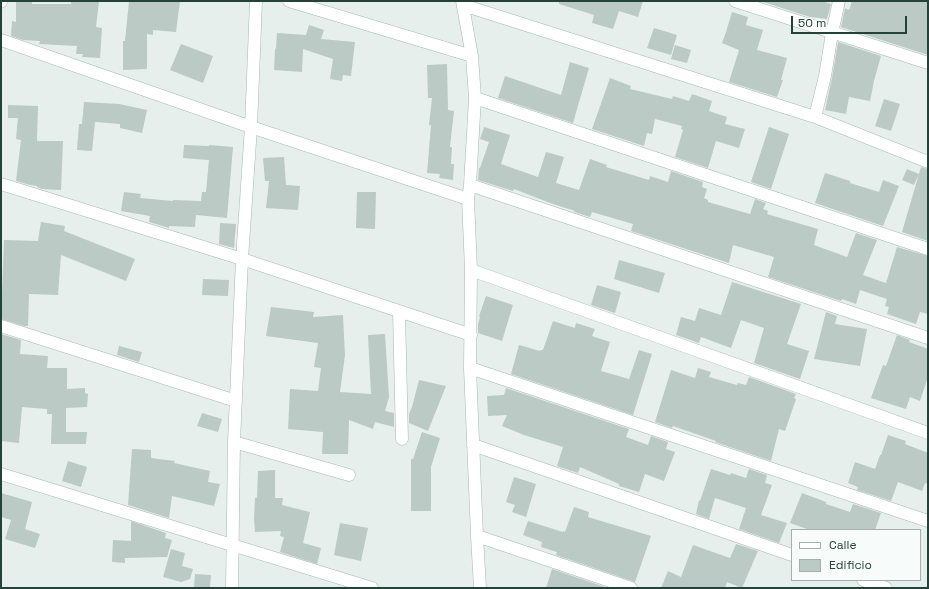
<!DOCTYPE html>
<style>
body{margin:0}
#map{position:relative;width:929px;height:589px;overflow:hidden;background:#e6efeb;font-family:"Space Grotesk",sans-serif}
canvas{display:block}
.frame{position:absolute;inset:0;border:2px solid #24423a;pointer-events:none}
.legend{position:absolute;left:791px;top:529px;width:130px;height:52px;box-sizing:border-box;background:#f7fbf9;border:1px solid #a3b1ad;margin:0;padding:5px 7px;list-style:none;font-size:12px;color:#24423a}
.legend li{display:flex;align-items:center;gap:8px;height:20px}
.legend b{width:20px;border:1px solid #a3b1ad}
.scale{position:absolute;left:791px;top:16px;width:116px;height:18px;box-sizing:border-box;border:2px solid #24423a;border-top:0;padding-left:5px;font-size:12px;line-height:14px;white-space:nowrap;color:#24423a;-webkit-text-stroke:3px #f7fbf9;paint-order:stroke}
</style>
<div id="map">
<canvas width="929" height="589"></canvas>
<div class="frame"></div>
<ul class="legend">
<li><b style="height:5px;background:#fff"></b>Calle</li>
<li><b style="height:11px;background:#bbcac4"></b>Edificio</li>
</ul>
<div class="scale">50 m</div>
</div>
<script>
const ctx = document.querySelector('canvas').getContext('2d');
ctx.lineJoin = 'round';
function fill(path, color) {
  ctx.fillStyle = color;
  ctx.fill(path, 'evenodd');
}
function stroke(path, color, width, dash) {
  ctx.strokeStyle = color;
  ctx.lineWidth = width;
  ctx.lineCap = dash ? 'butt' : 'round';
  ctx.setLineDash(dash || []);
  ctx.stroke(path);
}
fill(new Path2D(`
 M16,1h16v3h39v-3h28l-3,26 6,1 -2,30 -18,-1 1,-3h-7l1,-8 -38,-2 1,-3 -17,-1 -12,-4 1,-15 4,1z
 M129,1h51l-4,31 -23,-2v5l-6,-1v35l-24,1v-29h2z
 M559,1h84l-5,16 -19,-6 -6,18 -21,-6 2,-8 -35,-11z
 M760,1h61l10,3 -4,15 -17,-2z
 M852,1h76v54l-87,-28 4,-19 4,2z
 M732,12l16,5 -2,8 17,5 -6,20 30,8 -6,22h2l-6,17 -48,-15 10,-32 -17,-7 4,-11z
 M309,25l15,5 -3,9 34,3 -4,34 -8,-1 -1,6 -12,-2 3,-20 -30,-10 -1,23 -28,-2 1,-21h1l1,-16 29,2z
 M654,28l23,7 -6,20 -24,-7z
 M838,42l43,14 -7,25 -4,20 -21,-4 -3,17 -21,-4 7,-32z
 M181,44l32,12 -10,27 -33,-13z
 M675,45l16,5 -4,13 -16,-4z
 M570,62l19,6 -16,55 -75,-25 7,-22 56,19z
 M447,64l1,46 6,1 -4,36h2l-1,17h3l-1,16 -14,-2 1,-4 -13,-1 4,-48h-2l3,-27h-4l-1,-33z
 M610,78l21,8 -1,3 42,10 1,-3 16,5 3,-7 20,7 -3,10 18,6 -2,7 20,5 -6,19 -23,-7 -8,27 -33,-11 8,-27 -2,-1 1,-3 -27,-7 -3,15 -5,-1 -3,13 -52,-17z
 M884,99l16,5 -9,27 -16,-5z
 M84,102l35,2 28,6 -5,23 -22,-5v-4l-25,-2 -3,29 -15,-1 2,-26h3z
 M8,105l30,1 -1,35h26l-2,49 -19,-1 -5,-2v-1l-7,-1 -14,-4 5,-41 -5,-1 2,-21h-10z
 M484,127l26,8 -9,29 37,13 8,-25 18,5 -8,26 23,7 11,-31 17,6 -1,2 43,13 1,-4 18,6 3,-11 32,11 -1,5 5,2 -3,9 4,2v2l42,12 5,-15 11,4 -3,6 5,2 -1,3 51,15 -4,16 33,12 9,-24 21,7 -14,35 23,8 11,-36 31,9v58l-8,-2 -4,12 -29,-10 2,-7 -4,-1 2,-7 -27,-9 -4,14 -14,-5 -1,2 -73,-24 6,-20 -41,-12 -4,18 -98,-32 2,-7 -41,-12 -2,5 -16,-5 1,-1 -22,-7 -39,-15 -1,2 -35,-11 1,-12h1l9,-26 -9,-3z
 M769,127l20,7 -18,55 -20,-7z
 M184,145l25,1v-1l24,2 -6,71 -31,-3 -1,12 -26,-1v2l-20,-6 1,-6 -29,-5 3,-19 17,2 -1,4 33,3v-1l28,1 1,-9h4l3,-32 -26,-2z
 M284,157l2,28 14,1 -2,24 -32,-2 3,-27h-4l-2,-23z
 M921,167l7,2v72l-26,-9z
 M907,169l12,5 -5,11 -12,-5z
 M825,173l25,8v2l29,9 4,-12 16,6 -16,40 -68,-23z
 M357,192h19l-1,37 -19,-1z
 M41,222l24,4 -1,5 71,28 -9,22 -65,-26 -3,40 -29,-1 -1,32h-4l-23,-7 3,-79 34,1z
 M220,223l16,1 -2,24 -15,-4z
 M619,260l46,13 -6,20 -45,-14z
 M203,279l26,1 -1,16 -26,-1z
 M732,282l69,22 -14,40 22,7 -9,28 -46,-16 10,-35 -23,-8 -10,28 -30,-11 -2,6 -23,-8 5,-18 14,4 4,-13 22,7z
 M597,285l24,7 -6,21 -24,-8z
 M486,296l27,9 -11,36 -24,-8v-9l2,-7 -1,-1z
 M271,307l43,5 -1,5 30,-2 2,40 -5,37 31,2 -3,-59 17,-1 4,63 -4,14 9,2v14l-19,-5 -2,7 -24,-9 -1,34h-26l1,-22 -35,-3 2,-40 28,2 3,-23 -7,-1 4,-24 -52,-7z
 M826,312l11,4 -2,8 32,5 -7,37 -46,-7z
 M553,321l22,7 1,-5 19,6 -3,7 18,6 -9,29 28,8 10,-29 13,4 -19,61 -122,-41 8,-29 21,6 1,-1h2z
 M1,334l20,6 -1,14 28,2 -1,12h20v21l18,-1v5l3,1 -1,13 -21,1v24h21l-1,12h-35l1,-30h-5v-5l-25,-2 -3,36 -18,-2z
 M897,335l13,5 -1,2 19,7v28l-8,24 -10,-4 -4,12 -35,-11 12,-33 3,1z
 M119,346l23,6 -3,10 -22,-7z
 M698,368l13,4 -2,5 28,8 1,-2 8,2 3,-8 47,17 -2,4 2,1 -11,32 -6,-2 -8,32 -56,-19 1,-1 -43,-15 -1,2 -17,-6 16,-52 24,8z
 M419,380l27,6 -18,45 -19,-8v-9l3,-7z
 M506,388l123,41 -3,8 22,8 3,-9 17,6 -2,7 9,3 -11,29 -19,-7 -6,18 -20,-6v-2l-39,-17 -2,6 -21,-7 6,-19 -39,-12 -22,-9 5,-11 -19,1 -1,-20 17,-1z
 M202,413l20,6 -4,13 -21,-6z
 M422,432l18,6 -9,29v44h-20v-52h2z
 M888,435l18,6 -1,3 23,9v31l-3,-1 -3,8 -24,-9 -7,19 -34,-11 1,-3 -10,-4 7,-21 20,7 5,-14h1z
 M132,449l19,1v8l24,3 -1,2 36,8 -2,11 12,2 -6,22 -42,-10 -3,22 -41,-13z
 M68,461l19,6 -6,20 -19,-6z
 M711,469l19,6 1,-2 15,5 3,-9 18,6 -2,8 7,2 -11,30 26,8 -8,20 -40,-14 7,-21 -31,-10 -6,21 -13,-5 3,-14 1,1z
 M275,470v28h8l-1,7 28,7 -7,31 18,5 -4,16 -37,-12 4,-15 -4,-1 1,-5 -26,1 -1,-14 1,-20h2l1,-27z
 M514,477l22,7 -10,33 -14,-5 3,-7 -9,-3z
 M1,493l31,9 -7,27 15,5 -5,14 -30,-9 6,-19 -10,-3z
 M802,493l24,9v2l24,8 3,-8 28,9 -6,17h-65l-20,-7z
 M574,507l15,5 -1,5 63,19 -16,46 -79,-27 1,-3 -16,-5 1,-5 -19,-7 5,-14 35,11v-1l2,1z
 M131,521l35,12 -1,5 7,2 -5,17 -42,1v5l-13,-1 1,-22 18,1z
 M340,523l28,5 -7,33 -27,-6z
 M736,544l22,7 -16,37 -15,-6 -2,6h-64l7,-17 13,6 12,-32 37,13z
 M171,549l14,4 -3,13 11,3 -3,10 -9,3 -18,-5z
 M552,569l56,19h-62z
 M195,574l16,1 -1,13h-16z`), '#bbcac4');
const minor = new Path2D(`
 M289,1l183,55
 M462,1l10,55 3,42 -5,87 -2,14 3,71 -1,98 7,168 3,52
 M735,1l193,62
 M1,2v-1
 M463,5l352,112 113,45
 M1,40l250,87 217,72
 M475,98l453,151
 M815,117l10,-41 7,-43 7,-32
 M1,184l241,75 229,76
 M470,185l458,153
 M471,270l457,163
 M399,312l3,127
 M1,326l235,75
 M470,368l458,153
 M234,442l115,33
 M473,445l319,110
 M1,474c124,37 247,77 371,114
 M477,536l154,52
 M863,580l23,8
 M232,588l2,-146 8,-183 9,-132 5,-126`);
stroke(minor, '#a8b8b2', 13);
stroke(minor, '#fff', 12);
</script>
